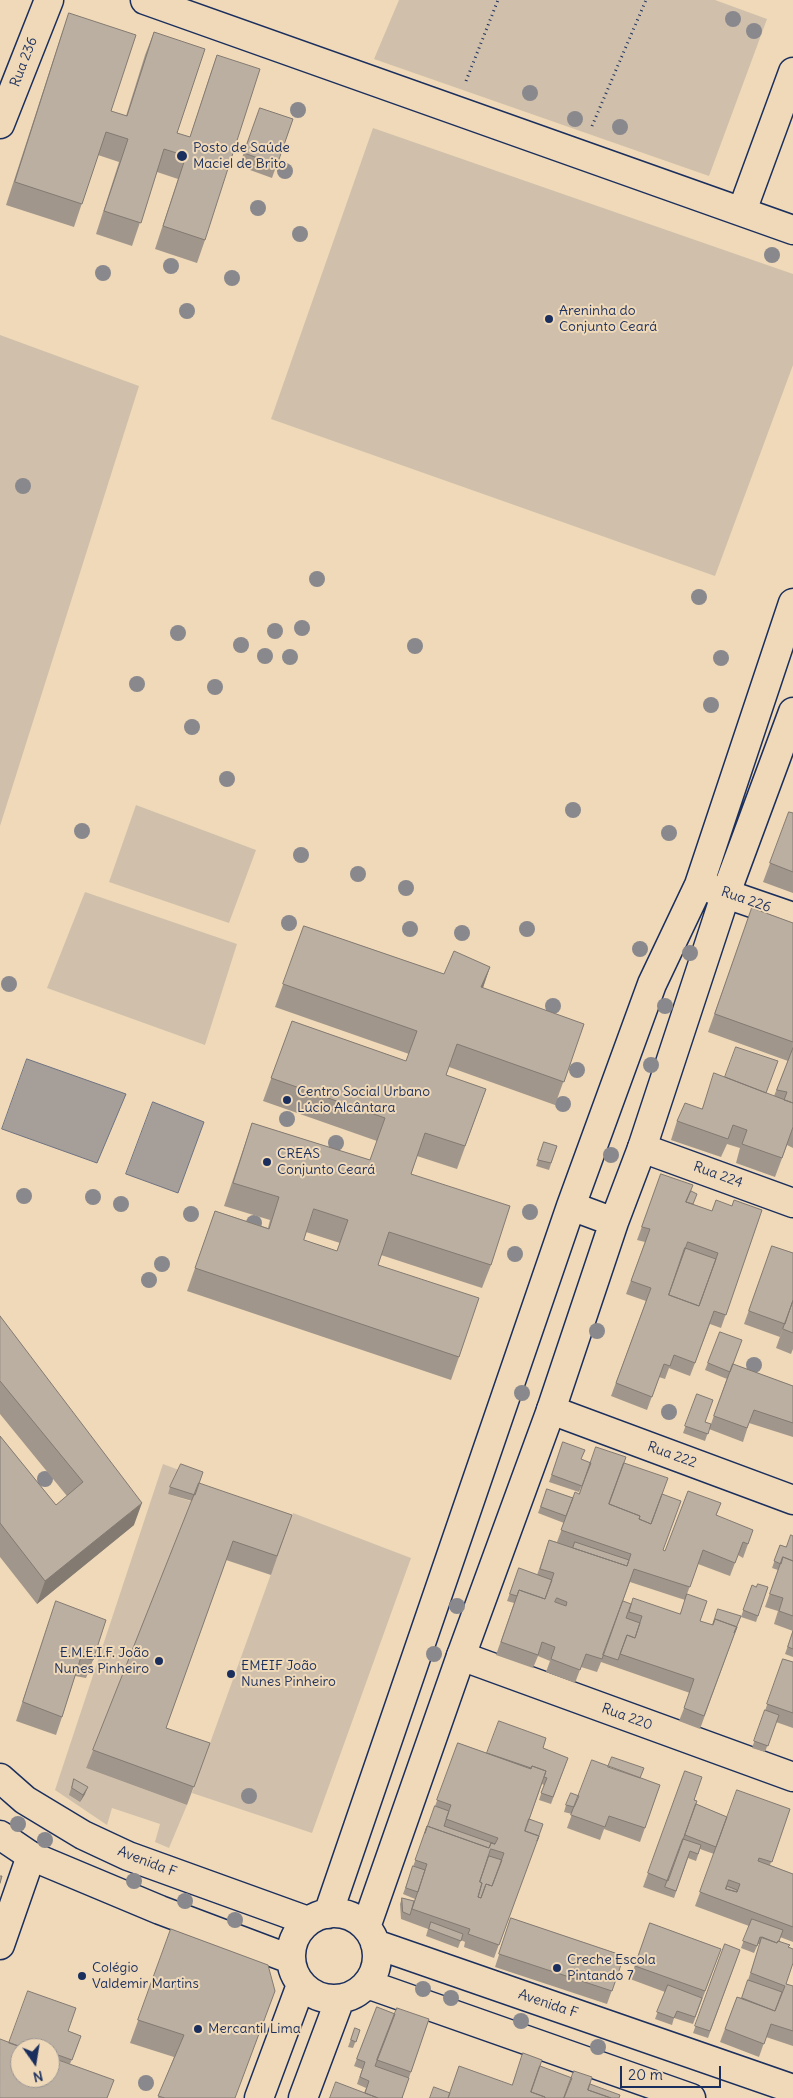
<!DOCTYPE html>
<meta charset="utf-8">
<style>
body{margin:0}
#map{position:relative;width:793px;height:2098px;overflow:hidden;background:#efd9b8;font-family:Delius,sans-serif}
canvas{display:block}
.north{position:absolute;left:10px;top:2038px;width:50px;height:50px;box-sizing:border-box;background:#efd9b8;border:1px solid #9a9594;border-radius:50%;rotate:167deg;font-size:14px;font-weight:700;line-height:20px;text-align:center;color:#1b2f5e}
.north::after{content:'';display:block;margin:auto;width:18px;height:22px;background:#1b2f5e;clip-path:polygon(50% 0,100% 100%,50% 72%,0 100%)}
.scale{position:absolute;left:620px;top:2066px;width:101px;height:22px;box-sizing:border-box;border:2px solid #1b2f5e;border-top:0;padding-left:6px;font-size:15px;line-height:18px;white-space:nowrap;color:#1b2f5e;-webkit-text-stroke:4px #efd9b8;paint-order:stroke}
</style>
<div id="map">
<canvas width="793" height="2098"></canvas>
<div class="north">N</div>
<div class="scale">20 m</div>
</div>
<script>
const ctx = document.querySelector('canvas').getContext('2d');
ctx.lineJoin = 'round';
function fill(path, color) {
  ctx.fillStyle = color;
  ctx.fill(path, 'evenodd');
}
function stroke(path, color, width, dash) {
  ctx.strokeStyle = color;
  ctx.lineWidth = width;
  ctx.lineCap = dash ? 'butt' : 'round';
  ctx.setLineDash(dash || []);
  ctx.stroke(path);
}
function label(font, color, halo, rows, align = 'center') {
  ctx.font = font + ' Delius,sans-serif';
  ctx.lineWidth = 4;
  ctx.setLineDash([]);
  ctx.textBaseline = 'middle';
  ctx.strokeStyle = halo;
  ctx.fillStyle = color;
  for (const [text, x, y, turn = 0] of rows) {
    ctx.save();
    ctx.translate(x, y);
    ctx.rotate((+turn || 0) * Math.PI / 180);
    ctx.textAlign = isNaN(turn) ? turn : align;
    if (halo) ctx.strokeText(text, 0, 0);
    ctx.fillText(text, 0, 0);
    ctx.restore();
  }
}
fill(new Path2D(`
 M399,0h316l52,19 -58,157 -335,-117z
 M373,128l420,146v91l-78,211 -444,-157z
 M0,335l139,51 -139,440z
 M136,805l120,45 -27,73 -120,-41z
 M85,892l152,52 -32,101 -158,-57z
 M163,1464l16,6 -11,24 25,8 -107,266 101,37 -18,43 -14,-6 5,-18 -48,-16 -5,17 -52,-35z
 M293,1513l118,45 -99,275 -120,-40z`), '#d0c0ab');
const water = new Path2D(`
 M27,1059l99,35 -29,69 -95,-34z
 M153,1102l51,20 -26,71 -52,-19z`);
fill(water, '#a69f99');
stroke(water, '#6e7281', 1);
const minor = new Path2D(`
 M145,0l648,230
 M0,124l49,-124
 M742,211l51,-139
 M703,886l90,31
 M642,1148l151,55
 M551,1410l242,90
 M461,1656l332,121
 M0,1945l31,-89`);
const tertiary = new Path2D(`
 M571,1206l43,16
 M0,1778l25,22 58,35 45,21 180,65
 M0,1835l31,21 129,54 130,49
 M291 1956a43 43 0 1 1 86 0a43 43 0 1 1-86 0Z
 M328,1914l243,-708 81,-222 47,-99 94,-282
 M366,1927l95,-271 90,-246 63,-188 28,-74 84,-255 67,-181
 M375,1944l418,145
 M367,1984l324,114
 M259,2098l42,-113
 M303,2098l37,-99`);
stroke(minor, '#1b2f5e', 31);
stroke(tertiary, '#1b2f5e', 31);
stroke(new Path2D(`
 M466,81l32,-81
 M592,126l54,-126`), '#1b2f5e', 3, [1, 4]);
stroke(minor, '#efd9b8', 28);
stroke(tertiary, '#efd9b8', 28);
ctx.fillStyle = '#89888d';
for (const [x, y] of [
 [733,19],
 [754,31],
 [530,93],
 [298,110],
 [575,119],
 [620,127],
 [285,171],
 [258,208],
 [300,234],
 [772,255],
 [171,266],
 [103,273],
 [232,278],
 [187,311],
 [23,486],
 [317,579],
 [699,597],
 [302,628],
 [275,631],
 [178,633],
 [241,645],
 [415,646],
 [265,656],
 [290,657],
 [721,658],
 [137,684],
 [215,687],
 [711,705],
 [192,727],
 [227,779],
 [573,810],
 [82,831],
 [669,833],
 [301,855],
 [358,874],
 [406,888],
 [289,923],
 [410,929],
 [527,929],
 [462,933],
 [640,949],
 [690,953],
 [9,984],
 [553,1006],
 [665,1006],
 [651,1065],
 [577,1070],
 [563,1104],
 [287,1119],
 [336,1143],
 [611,1155],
 [24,1196],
 [93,1197],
 [121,1204],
 [530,1212],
 [191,1214],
 [254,1223],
 [515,1254],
 [162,1264],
 [149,1280],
 [597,1331],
 [754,1365],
 [522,1393],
 [669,1412],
 [45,1479],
 [457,1606],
 [434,1654],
 [249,1796],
 [18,1824],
 [45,1840],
 [134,1881],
 [185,1901],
 [235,1920],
 [423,1989],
 [451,1998],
 [521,2021],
 [598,2047],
 [146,2083]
]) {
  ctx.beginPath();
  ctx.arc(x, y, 8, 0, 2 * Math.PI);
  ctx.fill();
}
fill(new Path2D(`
 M69,13l42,98 15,5 19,-61 9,-23 23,101 13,4 19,-59 8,-23 -12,185 -8,23 -42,-14 23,-70 -21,-7 -25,74 -36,-12 23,-72 -21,-7 -24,72 -68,-22 55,-169z
 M260,108l33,11 -21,59 -33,-12z
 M789,812l4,1v80l-30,-11z
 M752,908l41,15v225l-6,-3 -12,32 -39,-14 4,-15 -13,-4 -6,13 -50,-17 6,-19 24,-12 65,-16 8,3 14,-35 -80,-29z
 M304,926l140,48 46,-7 -7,21 101,36 -29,81 -106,-38 -3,8 40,14 -29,80 -40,-13 -6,18 80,91 -9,23 -101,-33 -3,10 81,92 -8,23 -264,-89 28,-80 53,17 2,-8 -46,-14 28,-83 118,37 7,-19 -114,-40 29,-80 114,40 3,-7 -134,-47zM306,1232l34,11 -3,8 -33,-11z
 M544,1142l13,4 -8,24 -13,-4z
 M661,1174l30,17 2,13 19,7 20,-5 30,4 -41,118 -11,-4 -20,52 -21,-8 -4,11 -6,-2 -12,33 -36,-14 35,-95 -20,-7 19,-52 -8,-2z
 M772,1246l21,7v96l-2,5 -15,-6 11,-31 -7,20 -36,-13z
 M0,1316l134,209 -97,79 -37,-47v-121l56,69 11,-9 -67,-82z
 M720,1332l13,32 60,22v51l-44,-14 -6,19 -34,-13 -4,12 -22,-8 14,-39 8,28 6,2 16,-46v1l-22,-9z
 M563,1442l18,17 9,4h34l38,31 1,56 2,1 56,-48 -5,13 37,14 -10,28 -5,-3 -8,21 -32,-12 -11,30 13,27 13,4 28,-9 -41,113 -21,-8 11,-28 -89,-31 -4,10 -16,-5 -6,16 -29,-11 4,-11 -12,-5 -5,12 -37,-13 18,-52 -7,-2 12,-33 18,7 12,-35 8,2 7,-19 -26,-10 9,-24 26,9 6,-4 7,-19 -7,17 -30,-10zM630,1582l55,18 -5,14 -49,-10 -28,51z
 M170,1487l27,2 95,26 -21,60 -45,-15 -60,168 44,15 -23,62 -101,-37 106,-267 -24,-7z
 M793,1536v95l-19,-7 4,-13 -13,-4 13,-37 -6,-2 8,-23 6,2z
 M752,1585l4,2h12l-12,35 -15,-5z
 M56,1601l37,59 -7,18 -11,-2 -13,41 -6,18 -40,-14z
 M793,1631v26l-8,-3z
 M783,1659l10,3v66l-17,-6 -11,30 -13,-4z
 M458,1743l29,10 56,-5 25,10 -17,46 -12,-4 5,-15 -2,-1 -17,47 18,-7 -49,134 -30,-11 1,-5 -4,-2 -3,8 -32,-12 2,-7 -27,-10 -1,-15 2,-6 12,3 1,-2 -12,-5z
 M685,1771l11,33 31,13 63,-8 -20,56 23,9v68l-13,-5 -1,4 10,7 -3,36 7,2v60l-27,-9 -7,20 -39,-15 17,-45 5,1 18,-54h-2l-4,9 -13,-5 8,-22 -54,-20 19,-52 -14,-5 -4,12 -8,-3 -14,40 -31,-11z
 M640,1778l20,7 -20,57 -36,-13 -4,11 -33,-12 5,-14 -8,-2 2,-7z
 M74,1779l11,15 -5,8 -11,-7z
 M511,1918l113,38 -17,48 -112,-37z
 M650,1923l71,26 -28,75 -19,-6 -2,7 -17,-6 10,-27 -35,-13z
 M171,1929l64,169h-77l16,-41 -44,-14z
 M725,1944l15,6 -32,88 -15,-5z
 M377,2007l18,7 34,5 -27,79 -38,-5 2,-5 -9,-4 5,-15 -8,-3z
 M355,2028l5,2 -7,18 -5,-1z
 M68,2031l13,5 -11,28 -61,-21z`), '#a1968b');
fill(new Path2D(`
 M490,967l-8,23 -1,-3z
 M142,1503l-8,22 -97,79 8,-23z
 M88,1787l-3,7 -5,8 3,-7z`), '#837a71');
const building = new Path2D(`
 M69,13l67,22 -25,76 16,5 27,-84 51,17 -28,84 13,4 27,-82 43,14 -55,171 -42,-14 23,-70 -22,-7 -23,74 -37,-12 24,-72 -22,-7 -24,72 -67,-22z
 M260,108l33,11 -16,46 -33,-12z
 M789,812l4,1v59l-23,-9z
 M752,908l41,15v119l-78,-28z
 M304,926l140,48 10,-23 36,16 -9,20 103,37 -20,58 -107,-38 -11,31 40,14 -21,57 -40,-13 -14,41 99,32 -19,59 -102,-33 -11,33 101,33 -20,59 -264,-89 20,-57 54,18 10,-32 -46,-14 19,-60 118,37 15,-42 -114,-40 21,-57 114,40 11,-30 -134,-47zM314,1209l34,11 -11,31 -33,-11z
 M736,1047l42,14 -12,32 -41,-16z
 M793,1048v55l-9,-3 3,-8 -10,-2z
 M714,1073l79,30v24l-11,31 -40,-14 5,-14 -14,-5 -5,14 -51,-18 8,-18 17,6z
 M544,1142l13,4 -6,17 -13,-3z
 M661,1174l32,11 -7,17 26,9 4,-11 16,6 2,-6 28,10 -36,105 -12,-4 -19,52 -21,-8 -4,11 -6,-2 -12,33 -36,-14 35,-95 -20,-7 19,-52 -8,-2zM688,1242l30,11 -19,53 -30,-11z
 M691,1191l6,3 -4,10 -7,-2z
 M772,1246l21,7v47l-8,24 -36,-13z
 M685,1248l31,11 -17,47 -30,-11z
 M793,1301v32l-10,-4z
 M0,1316l142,187 -97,78 -45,-58v-87l56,69 27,-23 -83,-101z
 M720,1332l22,8 -12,32 -22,-9z
 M733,1364l60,22v37l-39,-13 -7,18 -33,-12z
 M697,1394l16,6 -8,22 6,2 -3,10 -23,-8z
 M563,1442l22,8 -4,9 10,4 -9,23 -30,-11z
 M596,1447l30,10 -17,47 31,12 -1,3 12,5 11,-30 19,7 -18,49 2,1 23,-60 33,12 -5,12 37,15 -5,14 -5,-2 -8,21 -32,-13 -13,37 -56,-18 -32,90 -16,-5 -6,16 -29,-11 4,-12 -13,-5 -4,13 -37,-13 18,-52 26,9 9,-26 -14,-4 9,-29 78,26 4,-12 -70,-24 14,-38 4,2zM557,1598l10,4 -1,4 -11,-4z
 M624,1463l44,15 -17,46 -12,-5 1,-3 -31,-12z
 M181,1464l22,8 -8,23 -25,-8z
 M199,1483l93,32 -15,41 -44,-15 -67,187 44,15 -16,44 -101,-37z
 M547,1489l26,9 -7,18 -25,-9z
 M791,1535l2,1v25l-10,-4 -2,7 -7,-3 6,-16 6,2z
 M575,1542l54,18 -2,6 -54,-18z
 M783,1557l10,4v55l-14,-5 4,-13 -13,-4z
 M519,1568l33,12 -7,19 -26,-9 -2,6 -7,-2z
 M758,1584l10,3 -10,29 -15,-6 9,-25 4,2z
 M687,1594l20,7 -7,20 13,4 2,-6 22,8 -33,89 -20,-8 10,-29 -74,-25 7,-19 8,3 7,-22 -13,-4 4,-14 47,16z
 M56,1601l50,19 -13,40 -12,-3 -19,60 -39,-15z
 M623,1601l8,3 -5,14 14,5 -5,15 -8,-3 -9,25 -15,-5z
 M718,1609l23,7 -7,17 3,-6 -22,-8 -2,5z
 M793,1631v18l-5,-2z
 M783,1659l10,3v51l-26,-9z
 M765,1710l14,5 -11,31 -14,-5z
 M499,1721l47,17 -3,10 25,10 -15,39 -12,-4 6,-15 -3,-1 2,-6 -14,-5 -1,2 -44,-15z
 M458,1743l73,26 1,-3 14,5 -21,60 14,5 -40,109 -31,-11 2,-5 -58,-20 15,-45 -12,-4 12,-34 62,22 2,-5 4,1 3,-6 -52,-19 5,-14 -14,-5zM491,1849l13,4 -12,33 -6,-2 -5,14 -3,-1 4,-14 -2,-1z
 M612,1757l32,11 -4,10 -32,-11z
 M592,1760l68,25 -15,43 -36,-12 -4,11 -34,-12z
 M685,1771l17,6 -8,23 3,1 -29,80 -20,-8z
 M74,1779l14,8 -5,8 -11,-7z
 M737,1790l53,19 -18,53 -13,-4 -1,3 35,13v53l-93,-35zM729,1880l11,4 -3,8 -11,-3z
 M571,1793l8,3 -5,11 -8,-2z
 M696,1804l31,13 -11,30 -31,-12z
 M435,1806l14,5 -5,15 51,18 -4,-1 -2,5 -62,-22 -2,7z
 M529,1819l14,5 -6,17 2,-5 -14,-5z
 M683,1839l18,6 -3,9 -8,-3 -14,40 -11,-4z
 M489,1856l13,4 -10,26 -6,-2 -5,14 -3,-1 4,-14 -2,-1z
 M413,1866l12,4 -7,22 -12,-4z
 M0,1876h2l-2,7z
 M727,1886l10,4v2l-11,-3z
 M402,1898l12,3 -4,14 -7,-3z
 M511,1918l113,38 -12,35 -113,-37z
 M752,1919l31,11 -4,11h-1l-1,2 -17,-6 -3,9 -14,-5z
 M431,1922l32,12 -2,7 -32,-12z
 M650,1923l71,26 -16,42 -70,-25z
 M171,1929l97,36 7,26 -40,107h-70l-7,-2 26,-61 -46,-15z
 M762,1937l15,6 1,-2 12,4 -2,2 5,2v14l-7,21 7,2v45l-22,-7 -7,20 -39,-15 12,-32 38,14 10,-25 -34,-13z
 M725,1944l15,6 -30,81 -15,-5z
 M748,1980l34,12 -7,19 -33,-13z
 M668,1985l34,13 -7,19 -18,-6 -3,7 -17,-6z
 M28,1991l48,17 -8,23 13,5 -9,24 -14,-5 -1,5 -7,-3v-9h-26l-15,-5z
 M377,2007l18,7 -20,52 34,12 -7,20h1h-25l-13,-5 4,-12 -9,-4 5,-15 -8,-3z
 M397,2008l32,11 -18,53 -34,-12z
 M355,2028l5,2 -4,12 -5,-2z
 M0,2039l24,9h-4v30h30v-21l64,23 -7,18h-107z
 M523,2053l19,7 -11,32 14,5v1h-97l11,-32 53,19z
 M540,2066l32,12 -8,20h-19v-1l-14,-5z
 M574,2071l18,6 -4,13 23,8h-47z
 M336,2082l42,16h-48z
 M590,2084l30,11 -1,3h-8l-23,-8z
 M434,2087l16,6 -2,5h-18z`);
fill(building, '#bbafa2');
stroke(building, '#837a71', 1);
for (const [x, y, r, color] of [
 [182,156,6,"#1b2f5e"],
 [549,319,5,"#1b2f5e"],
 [287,1100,5,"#1b2f5e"],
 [267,1162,5,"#1b2f5e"],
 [159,1661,5,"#1b2f5e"],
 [231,1674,5,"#1b2f5e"],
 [557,1968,5,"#1b2f5e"],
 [82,1976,5,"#1b2f5e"],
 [198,2029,5,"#1b2f5e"]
]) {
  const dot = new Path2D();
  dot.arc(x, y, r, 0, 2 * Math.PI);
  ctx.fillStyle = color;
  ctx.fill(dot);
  stroke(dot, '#efd9b8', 2);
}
label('14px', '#1b2f5e', '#efd9b8', [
 ["Rua 236",24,62,-69],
 ["Rua 226",746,900,19],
 ["Rua 224",718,1175,20],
 ["Rua 222",672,1455,20],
 ["Rua 220",627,1717,20],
 ["Avenida F",147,1862,21],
 ["Avenida F",548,2004,19]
]);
label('14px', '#1b2f5e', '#efd9b8', [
 ["Posto de Saúde",193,148],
 ["Maciel de Brito",193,164],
 ["Areninha do",559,311],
 ["Conjunto Ceará",559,327],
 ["Centro Social Urbano",297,1092],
 ["Lúcio Alcântara",297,1108],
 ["CREAS",277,1154],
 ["Conjunto Ceará",277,1170],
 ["E.M.E.I.F. João",149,1653,"right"],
 ["Nunes Pinheiro",149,1669,"right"],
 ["EMEIF João",241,1666],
 ["Nunes Pinheiro",241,1682],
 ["Creche Escola",567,1960],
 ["Pintando 7",567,1976],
 ["Colégio",92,1968],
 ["Valdemir Martins",92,1984],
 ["Mercantil Lima",208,2029]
], 'left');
</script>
